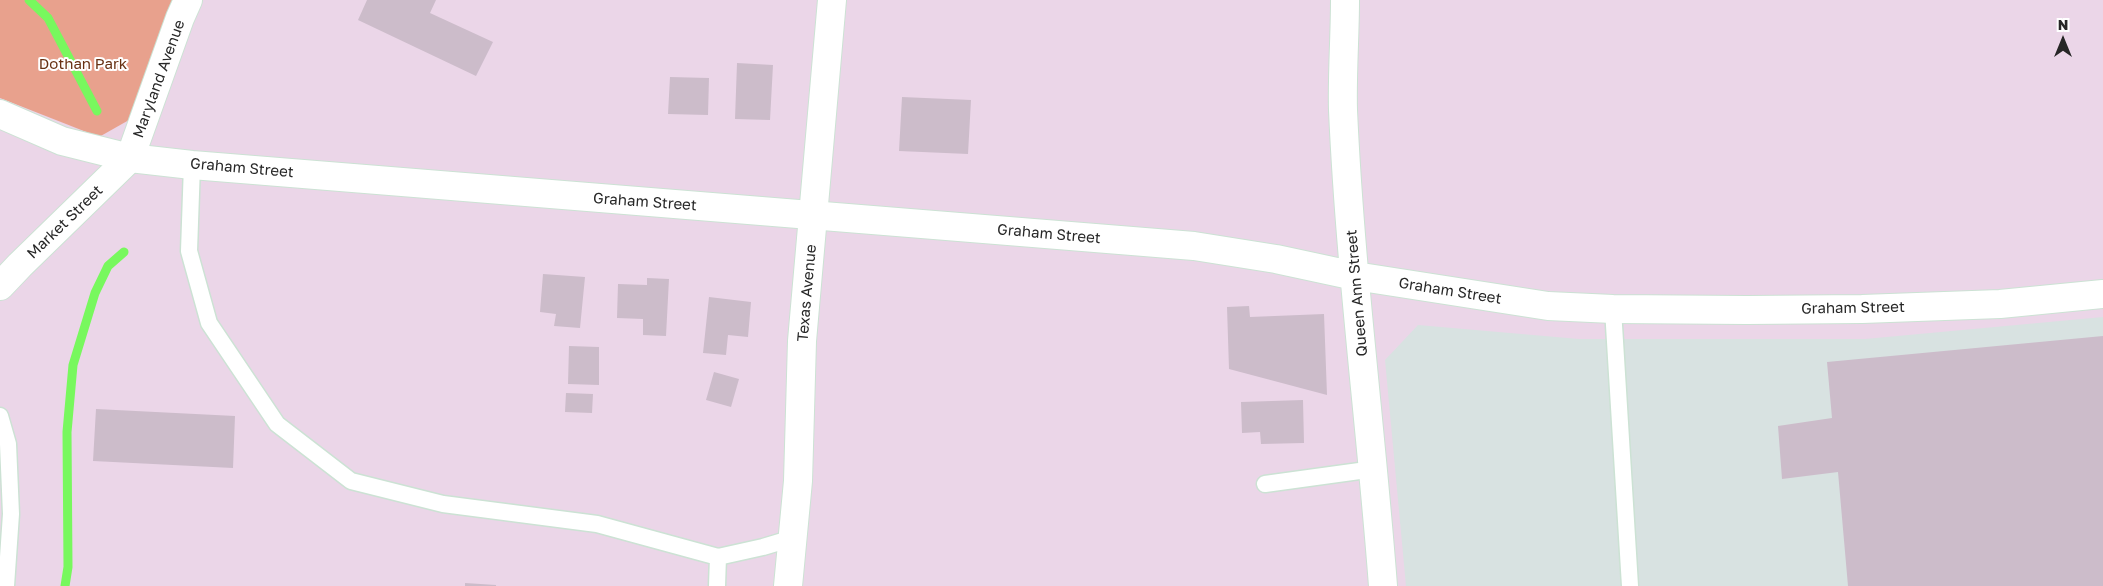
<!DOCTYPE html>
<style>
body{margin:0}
#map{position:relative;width:2103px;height:586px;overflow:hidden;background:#ebd6e8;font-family:"Golos Text",sans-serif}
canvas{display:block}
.north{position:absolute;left:2038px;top:15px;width:50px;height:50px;-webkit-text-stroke:4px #fff;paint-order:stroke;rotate:0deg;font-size:14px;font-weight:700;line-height:20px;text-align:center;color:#272727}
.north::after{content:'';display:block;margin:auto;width:18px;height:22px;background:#272727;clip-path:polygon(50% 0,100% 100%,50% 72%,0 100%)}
</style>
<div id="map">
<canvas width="2103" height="586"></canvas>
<div class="north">N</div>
</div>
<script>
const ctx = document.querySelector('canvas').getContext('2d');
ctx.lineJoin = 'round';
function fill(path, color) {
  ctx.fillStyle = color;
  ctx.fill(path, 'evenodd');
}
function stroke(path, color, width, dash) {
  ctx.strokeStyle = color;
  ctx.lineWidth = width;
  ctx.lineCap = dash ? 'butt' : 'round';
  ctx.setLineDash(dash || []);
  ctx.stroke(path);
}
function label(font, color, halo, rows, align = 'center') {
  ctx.font = font + ' "Golos Text",sans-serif';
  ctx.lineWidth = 4;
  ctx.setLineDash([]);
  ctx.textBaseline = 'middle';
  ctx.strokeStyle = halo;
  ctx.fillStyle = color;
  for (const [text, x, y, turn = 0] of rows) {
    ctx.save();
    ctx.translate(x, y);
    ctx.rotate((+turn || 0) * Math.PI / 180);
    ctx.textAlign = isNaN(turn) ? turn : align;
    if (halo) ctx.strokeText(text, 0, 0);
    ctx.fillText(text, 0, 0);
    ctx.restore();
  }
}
fill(new Path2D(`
 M2103,317v269h-697l-21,-226 33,-35 161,14h286z`), '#d8e2e1');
fill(new Path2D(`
 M0,0h176l-47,120 -30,17 -99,-39z`), '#e8a18d');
stroke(new Path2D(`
 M29,0l19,18 49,93
 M65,586l3,-19 -1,-135 6,-67 22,-72 13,-27 16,-14`), '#78f85e', 9);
fill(new Path2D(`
 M367,0h69l-6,13 63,29 -17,34 -118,-56z
 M737,63l36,2 -3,55 -35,-1z
 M670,77l39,1 -1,37 -40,-1z
 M902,97l69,3 -3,54 -69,-3z
 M543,274l42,3 -5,51 -26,-2 2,-12 -16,-2z
 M647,278l22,1 -3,57 -23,-1v-16l-26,-1 1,-34 29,1z
 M709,297l42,5 -3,35 -20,-2 -2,20 -23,-2z
 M1249,306l1,11 74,-3 3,81 -98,-26 -2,-62z
 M2103,336v250h-255l-10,-114 -56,7 -4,-53 54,-8 -5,-56z
 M569,346l30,1v38l-31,-1z
 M714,372l25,7 -8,28 -25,-7z
 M566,393l27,1 -1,19 -27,-1z
 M1303,400l1,43 -43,1 -1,-12 -18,1 -1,-31z
 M96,409l139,7 -2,52 -140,-7z
 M465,583l31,2v1h-31z`), '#ccbcca');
const lane = new Path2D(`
 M192,165l-3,86 20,72 68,101 74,57 92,23 154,20 121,33 45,-10 30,-9
 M1613,309l17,277
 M0,416l8,28 3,70 -5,72
 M1265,484l109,-15
 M717,586l1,-29`);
const street = new Path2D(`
 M0,286l20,-21 110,-107 50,-140 8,-18
 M788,586l10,-105 4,-140 30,-341`);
const secondary = new Path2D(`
 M1345,0c0,36 -3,74 -2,110 7,159 28,317 40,476
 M0,114l62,27 68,17 62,7 1002,81 82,13 79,17 193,30 65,3 134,1 115,-1 138,-5 103,-10`);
stroke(lane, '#cce2d4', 19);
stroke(street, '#cce2d4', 30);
stroke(secondary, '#cce2d4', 30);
stroke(lane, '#fff', 16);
stroke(street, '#fff', 28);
stroke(secondary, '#fff', 28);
label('15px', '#683113', '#fff', [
 ["Dothan Park",83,64]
]);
label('15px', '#272727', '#fff', [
 ["Maryland Avenue",159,79,-70],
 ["Graham Street",242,168,5],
 ["Graham Street",645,202,4],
 ["Market Street",65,222,-44],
 ["Graham Street",1049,234,5],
 ["Graham Street",1450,291,9],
 ["Texas Avenue",807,293,-85],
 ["Queen Ann Street",1357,293,-95],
 ["Graham Street",1853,308,-1]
]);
</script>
